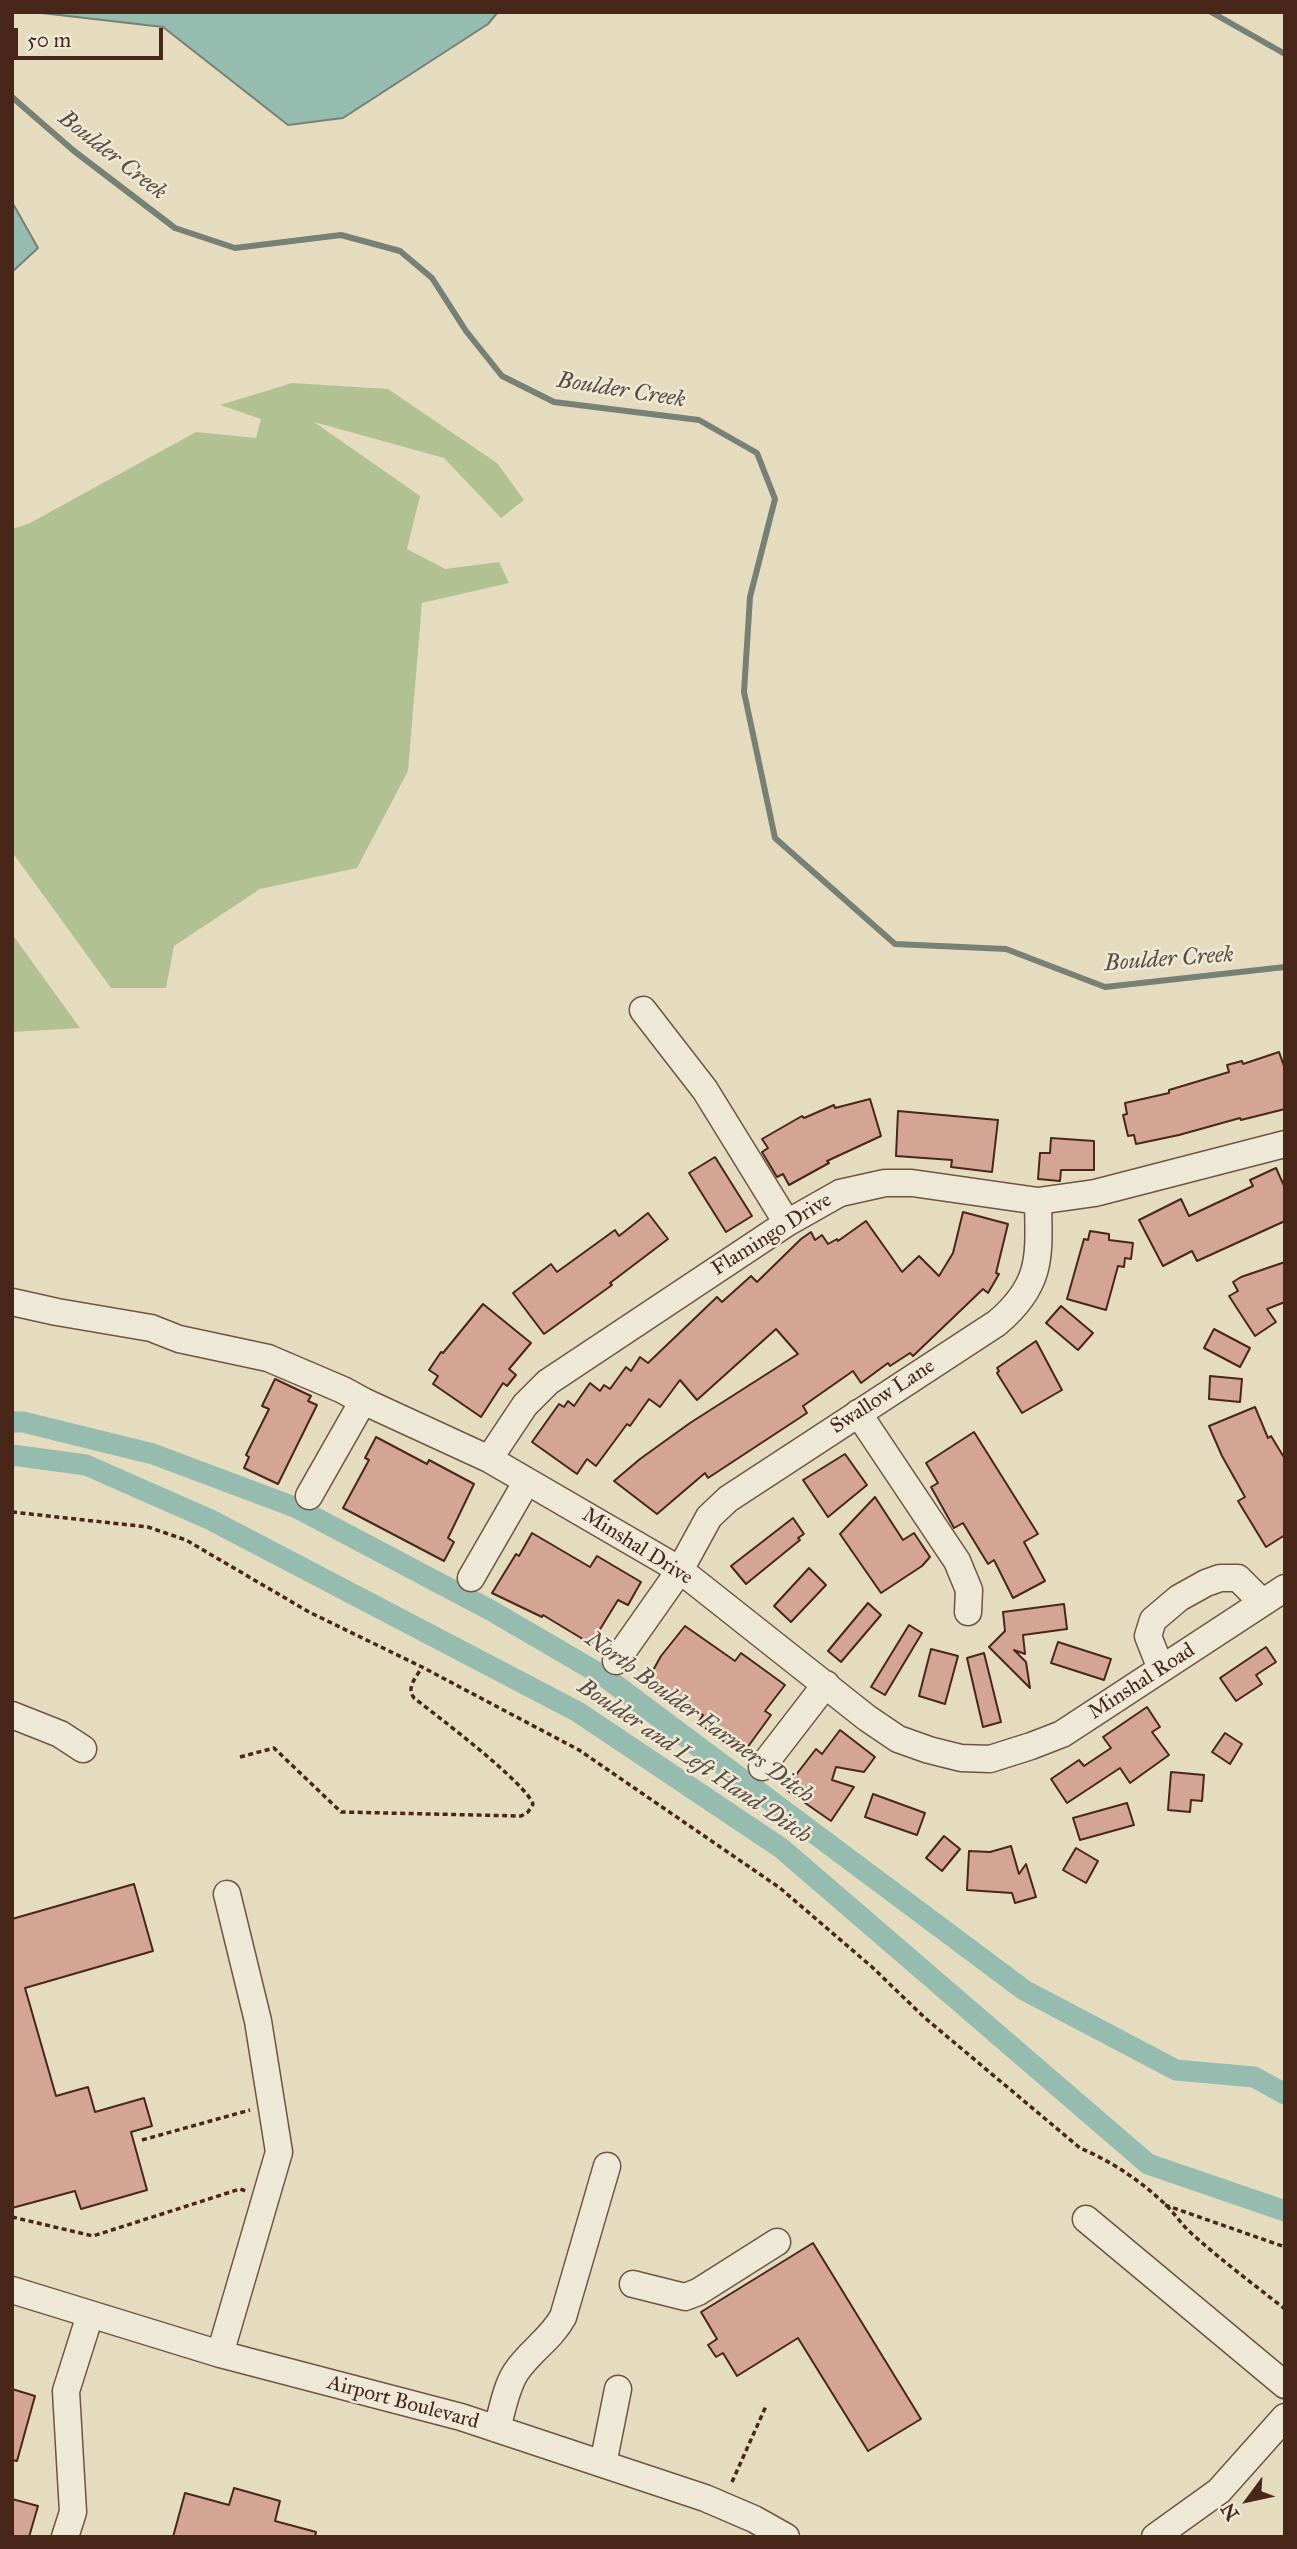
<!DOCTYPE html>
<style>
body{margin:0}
#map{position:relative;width:1297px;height:2549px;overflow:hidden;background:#e5dcc0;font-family:"IM FELL Great Primer",serif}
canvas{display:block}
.frame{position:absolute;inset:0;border:14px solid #48261a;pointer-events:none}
.north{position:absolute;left:1213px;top:2465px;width:70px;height:70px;-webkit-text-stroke:5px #eee8d6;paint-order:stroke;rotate:237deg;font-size:19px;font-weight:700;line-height:28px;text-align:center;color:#48261a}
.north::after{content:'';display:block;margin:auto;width:24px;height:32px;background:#48261a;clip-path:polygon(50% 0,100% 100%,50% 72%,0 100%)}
.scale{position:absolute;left:14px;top:28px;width:149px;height:32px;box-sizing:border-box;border:4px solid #48261a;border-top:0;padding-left:9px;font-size:21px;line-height:24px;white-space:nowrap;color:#48261a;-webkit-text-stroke:5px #eee8d6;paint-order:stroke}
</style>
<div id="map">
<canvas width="1297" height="2549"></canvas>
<div class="frame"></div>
<div class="north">N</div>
<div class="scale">50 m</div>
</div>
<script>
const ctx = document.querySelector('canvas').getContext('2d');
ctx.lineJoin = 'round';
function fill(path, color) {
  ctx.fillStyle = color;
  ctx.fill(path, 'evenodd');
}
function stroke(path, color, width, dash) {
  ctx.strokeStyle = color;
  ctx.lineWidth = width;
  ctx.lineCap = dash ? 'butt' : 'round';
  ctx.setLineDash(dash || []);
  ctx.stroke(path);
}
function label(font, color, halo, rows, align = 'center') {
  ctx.font = font + ' "IM FELL Great Primer",serif';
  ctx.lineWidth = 5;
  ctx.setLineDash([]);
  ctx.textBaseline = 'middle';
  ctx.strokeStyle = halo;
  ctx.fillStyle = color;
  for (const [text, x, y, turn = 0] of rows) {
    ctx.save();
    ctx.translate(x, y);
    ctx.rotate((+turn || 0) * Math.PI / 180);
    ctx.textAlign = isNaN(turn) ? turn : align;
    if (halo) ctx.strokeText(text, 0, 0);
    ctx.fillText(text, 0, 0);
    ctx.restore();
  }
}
fill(new Path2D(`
 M292,383l96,6 109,74 27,37 -23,18 -57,-60 -130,-36 106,74 -13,53 38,20 54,-7 10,21 -87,20 -14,168 -51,97 -97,21 -86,57 -8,42h-55l-99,-136v-323l18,-6 166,-91 60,6 5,-19 -41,-14z
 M12,934l68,94 -68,4z`), '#b2c194');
const water = new Path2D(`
 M33,12h465l-10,12 -145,94 -55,7 -125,-98z
 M12,202l26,46 -26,24z`);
fill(water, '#96bcb0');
stroke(water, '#778074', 2);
stroke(new Path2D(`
 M1211,12l74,42
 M12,97l62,54 101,77 60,20 106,-13 59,16 32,27 34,53 36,45 52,26 145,18 58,33 18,46 -25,98 -6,95 31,146 120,106 111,5 99,38 180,-20`), '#778074', 6);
stroke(new Path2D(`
 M12,1422h11l130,32 144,54 195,103 113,66 419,313 152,80 78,7 31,17
 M12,1455l74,10 125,55 367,192 203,136 367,316 137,47`), '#96bcb0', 21);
const building = new Path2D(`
 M1279,1052l6,17v40l-44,11 -1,-2 -61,17 -43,9 -2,-9 -6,1 -5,-21 4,-1 -2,-11 44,-10v-3l60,-18 -2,-7 15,-4 1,3z
 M870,1099l11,37 -54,25 2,2 -40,22 -6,-11 -6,3 -15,-25 6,-4 -6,-9 40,-23 2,2 30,-13 1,3z
 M898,1111l100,9 -6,52 -41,-5 1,-7 -56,-4z
 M1051,1138l43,3v29h-33l-1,11 -22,-2 2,-26h10z
 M715,1157l37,59 -26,16 -37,-59z
 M1276,1168l9,20v33l-88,40 -5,-10 -29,15 -24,-46 42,-21 8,17 64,-30 -3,-6z
 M963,1212l45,12 -12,49 3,1 -11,19 -5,-4 -70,67 -3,-3 -20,13 -2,-3 -27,20 -8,-12 -50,35 4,7 -99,65 -3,-5 -48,41 -43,-33 26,-22 50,-36 108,-69 -22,-25 -79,71 -17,-20 -20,27 -11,-8 -19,27 -3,-2 -31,42 -9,-7 -10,15 -45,-32 27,-38 5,3 4,-6 6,5 16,-23 10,8 4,-6 6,4 16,-22 5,4 9,-14 8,6 69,-66 5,5 29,-26 6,6 44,-43 10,-7 4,8 7,-5 6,9 9,-5 1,2 28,-20 36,51 17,-16 20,20 14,-23z
 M648,1213l20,26 -58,44 2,2 -68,49 -31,-41 38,-29 6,8 58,-42 4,6z
 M1090,1231l19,3v6l24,3 -2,16 -6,-1 -1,9 -6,-1 -12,44 -39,-11 17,-60 4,1z
 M1285,1262v40l-18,7 9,13 -21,14 -26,-40 9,-5 -5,-9 8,-5z
 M483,1304l48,39 -22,26 7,6 -9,11 -4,-3 -22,34 -48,-33 5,-8 -9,-6 12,-18 2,1z
 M1061,1306l32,27 -15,17 -32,-27z
 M1214,1329l36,19 -10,19 -36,-19z
 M1036,1341l26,49 -40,23 -25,-40 2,-2 -2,-3z
 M1210,1376l32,3 -2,23 -31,-3z
 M275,1379l36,17 -3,5 9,4 -39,79 -34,-16 5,-11 -3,-2 23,-46 -7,-3z
 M1255,1407l13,31 3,-2 14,23v76l-19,12 -28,-46 7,-4 -23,-41 -13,-30z
 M974,1432l64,102 -14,8 21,39 -32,17 -19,-38 -6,4 -25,-41 -9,5 -23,-41 7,-4 -12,-20z
 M376,1437l51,27 2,-4 45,24 -26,54 6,4 -10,19 -101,-53 26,-48 -4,-2z
 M845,1454l22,31 -39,32 -25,-37z
 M875,1497l28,43 11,-7 16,24 -8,9 -41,27 -41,-59z
 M793,1518l11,16 -6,4 2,2 -54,44 -15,-18z
 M532,1533l58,34 7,-11 44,26 -13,23 -10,-5 -27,44 -48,-29 -1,2 -50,-24 24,-39 3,2z
 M809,1568l17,17 -35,37 -17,-16z
 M868,1603l13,12 -40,47 -13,-11z
 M1064,1604l3,25 -44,6 2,19 -11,-4 12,12 4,26 -41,-41 16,-16 -2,-19z
 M909,1625l13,8 -37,62 -14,-8z
 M685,1626l50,35 6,-8 44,32 -20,26 6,4 -24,33 -9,-6 -5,6 -35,-25 5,-8 -56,-34 14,-25z
 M1058,1642l53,17 -7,21 -53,-17z
 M1266,1647l10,15 -20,13 6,9 -26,17 -16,-23z
 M931,1649l27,7 -13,48 -26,-8z
 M984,1653l17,69 -18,5 -16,-69z
 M1147,1707l13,20 -8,5 17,23 -39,28 -10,-15 -53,35 -16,-24 28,-19 5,6 27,-18 -8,-11z
 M840,1730l35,27 -11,15 -28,-5 -4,13 22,7 -23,34 -46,-32 31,-40 6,5z
 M1225,1733l17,11 -12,20 -18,-12z
 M1171,1772l33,3 -2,26 -11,-1 -1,12 -22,-2z
 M873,1794l52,19 -8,22 -52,-18z
 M1127,1803l7,22 -54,15 -7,-22z
 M944,1836l16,13 -18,22 -16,-13z
 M1011,1846l8,28 7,-10 10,33 -21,6 -3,-10 -45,-3 2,-39 21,1z
 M1076,1848l22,13 -12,22 -23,-13z
 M134,1884l19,67 -128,37 31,108 32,-9 7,25 49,-14 8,28 -21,6 16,58 -66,19 -6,-18 -63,17v-289z
 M813,2243l108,176 -53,32 -70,-113 -61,38 -14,-23 -7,4 -8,-12 9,-6 -16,-27z
 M12,2389l23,7 -18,65 -5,-1z
 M234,2488l46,13 -5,20 41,11 -1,5h-142l12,-44 44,12z
 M12,2499l26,7 -9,31h-17z`);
fill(building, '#d4a495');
stroke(building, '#48261a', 2);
const minor = new Path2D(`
 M643,1010l62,80 82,133
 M12,1302l45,10 94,16 28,11 89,19 75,32 20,11
 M858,1413l99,148 12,29 -1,22
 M489,1459l36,-54 23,-23 239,-159 53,-30 45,-10h27l126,18 57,-8 190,-49
 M309,1496l54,-95 126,58 191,111 187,148 31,21 31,11 32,8 29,1 41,-13 31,-12 223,-146
 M471,1578l56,-97
 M616,1661l64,-91 29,-53 19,-18 269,-176c46,-39 42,-67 41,-122
 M1161,1669l-13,-33 5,-16 26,-22 27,-15 14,-5h18l24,24
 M12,1715l48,19 23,15
 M762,1767l64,-83
 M1086,2219l199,166
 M633,2284l52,13 13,-5 79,-50
 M12,2290l208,64 241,63 244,81 49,21 32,18
 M220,2354l59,-202 -21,-131 -31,-127
 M497,2429c5,-18 9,-42 19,-57 14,-21 35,-33 47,-55l44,-151
 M603,2464l15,-75
 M65,2537l8,-25 -7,-121 24,-76
 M1155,2537l64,-46 66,-74`);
stroke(minor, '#6f5444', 29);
stroke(new Path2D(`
 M12,1512l136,15 38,13 123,72 113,55 157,83 201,138 92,79 53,51 155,130c31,13 61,33 86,57 9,9 16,20 25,28 30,27 62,51 94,76
 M240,1757l34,-9 67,64 180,4 7,-4 5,-8c-8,-22 -96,-88 -119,-106 -8,-11 2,-20 8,-31
 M142,2140l108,-30
 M1165,2205l120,42
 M12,2217l81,19 147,-47 6,2
 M732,2482l34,-76`), '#48261a', 3.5, [5, 3.5]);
stroke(minor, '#eee8d6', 26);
label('21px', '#48261a', '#eee8d6', [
 ["Flamingo Drive",772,1235,-32],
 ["Swallow Lane",883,1397,-33],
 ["Minshal Drive",637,1547,32],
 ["Minshal Road",1142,1682,-33],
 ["Airport Boulevard",403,2403,15]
]);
label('italic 23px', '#5c4c40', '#eee8d6', [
 ["Boulder Creek",112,156,38],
 ["Boulder Creek",621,391,9],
 ["Boulder Creek",1169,960,-4],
 ["North Boulder Farmers Ditch",699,1718,36],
 ["Boulder and Left Hand Ditch",694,1762,34]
]);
</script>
